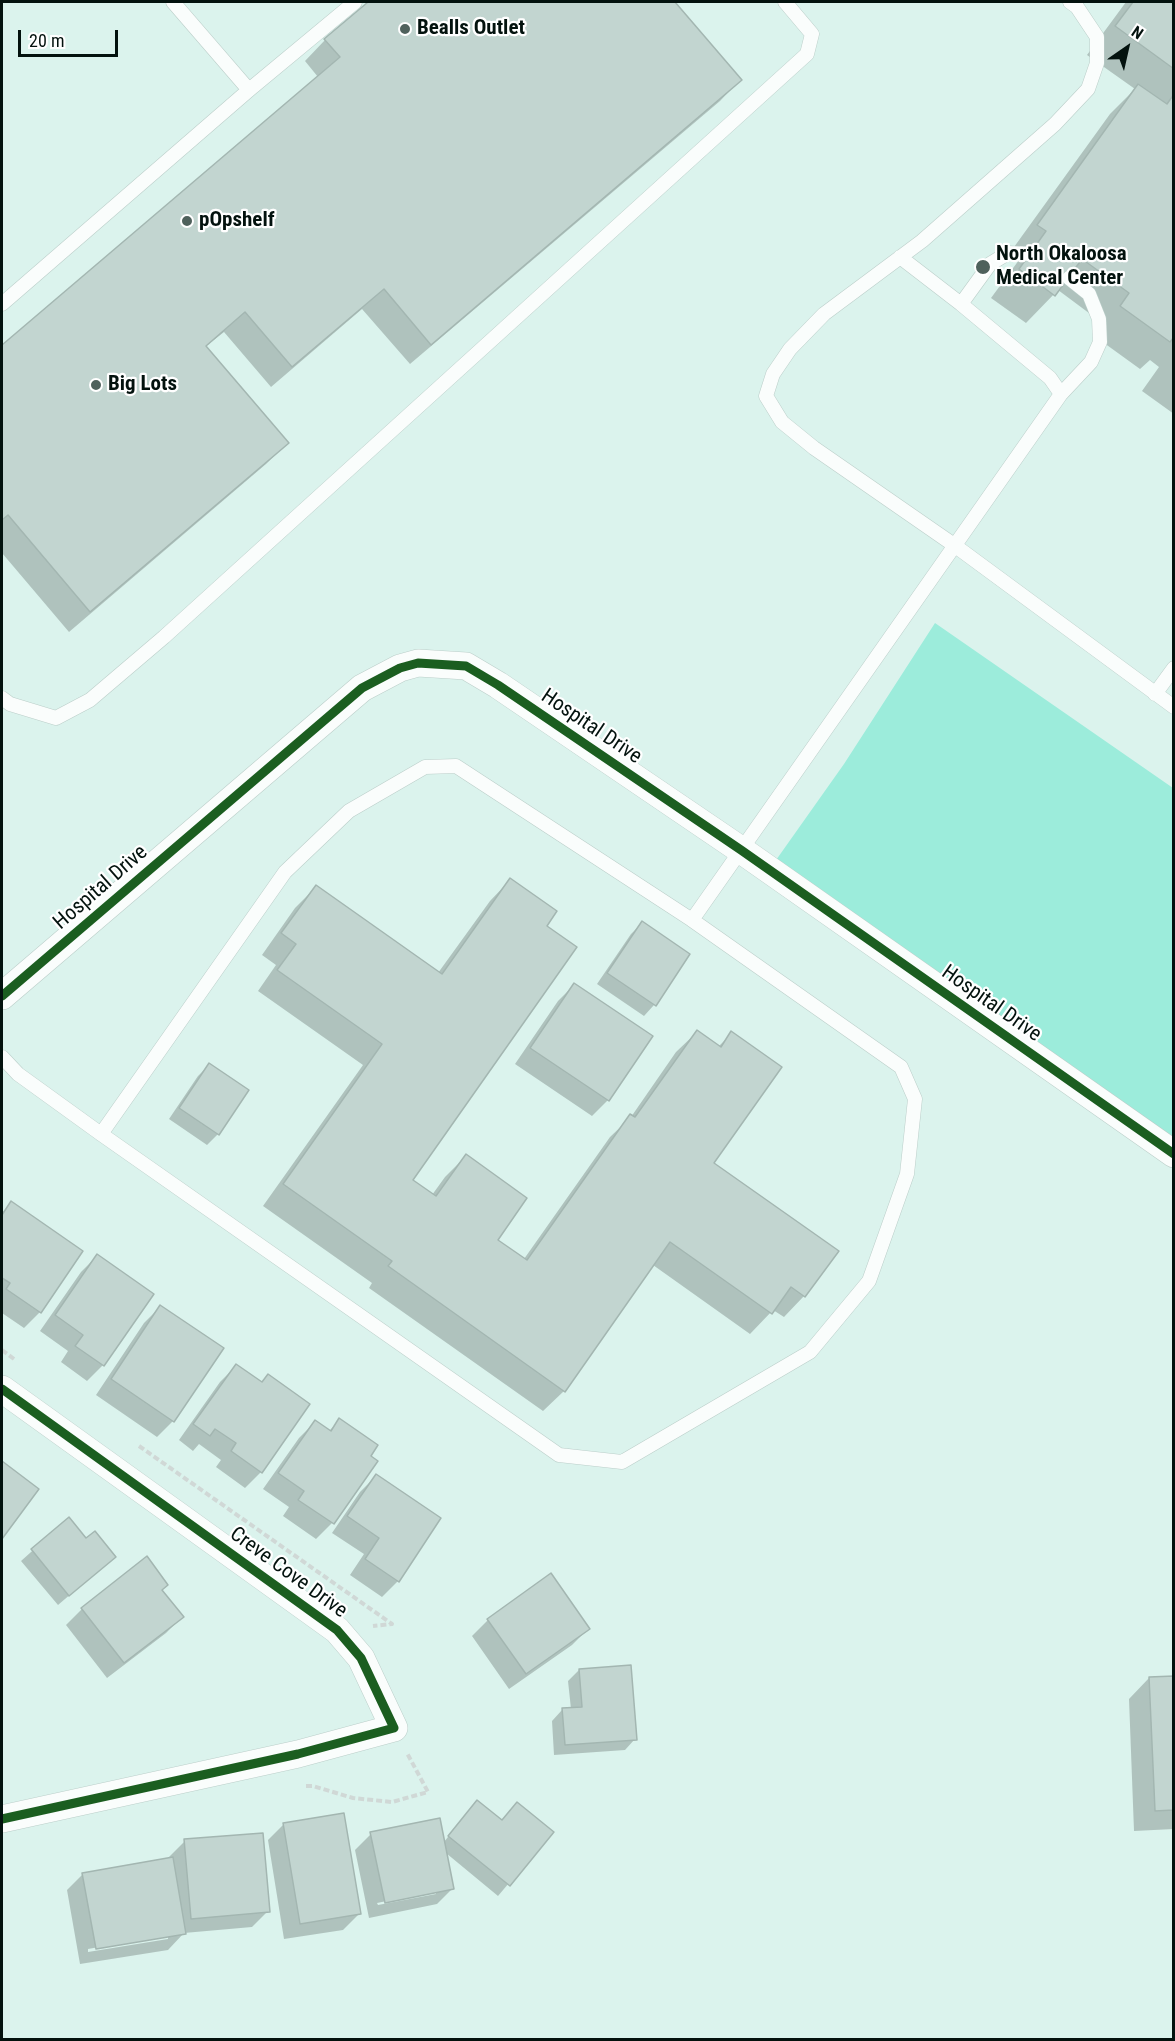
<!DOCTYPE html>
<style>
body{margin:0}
#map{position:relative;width:1175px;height:2041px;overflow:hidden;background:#dbf3ed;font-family:"Roboto Condensed",sans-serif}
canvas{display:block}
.frame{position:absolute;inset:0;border:3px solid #03120e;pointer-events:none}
.north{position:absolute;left:1097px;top:18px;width:60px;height:60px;-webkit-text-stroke:4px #fff;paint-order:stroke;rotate:34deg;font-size:16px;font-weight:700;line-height:24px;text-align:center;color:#03120e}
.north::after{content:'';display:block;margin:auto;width:21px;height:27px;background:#03120e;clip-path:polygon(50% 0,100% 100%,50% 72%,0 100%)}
.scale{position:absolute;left:18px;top:30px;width:100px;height:27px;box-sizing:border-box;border:3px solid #03120e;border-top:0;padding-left:8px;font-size:18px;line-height:21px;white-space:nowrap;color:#03120e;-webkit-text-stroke:4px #fff;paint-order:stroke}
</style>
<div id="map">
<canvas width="1175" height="2041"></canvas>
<div class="frame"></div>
<div class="north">N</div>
<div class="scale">20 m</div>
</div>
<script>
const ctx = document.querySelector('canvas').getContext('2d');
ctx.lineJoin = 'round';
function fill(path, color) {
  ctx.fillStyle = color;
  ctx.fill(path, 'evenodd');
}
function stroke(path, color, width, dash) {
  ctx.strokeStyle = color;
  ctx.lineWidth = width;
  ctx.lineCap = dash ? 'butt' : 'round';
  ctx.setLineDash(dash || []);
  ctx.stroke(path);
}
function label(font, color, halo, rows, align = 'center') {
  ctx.font = font + ' "Roboto Condensed",sans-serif';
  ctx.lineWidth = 4.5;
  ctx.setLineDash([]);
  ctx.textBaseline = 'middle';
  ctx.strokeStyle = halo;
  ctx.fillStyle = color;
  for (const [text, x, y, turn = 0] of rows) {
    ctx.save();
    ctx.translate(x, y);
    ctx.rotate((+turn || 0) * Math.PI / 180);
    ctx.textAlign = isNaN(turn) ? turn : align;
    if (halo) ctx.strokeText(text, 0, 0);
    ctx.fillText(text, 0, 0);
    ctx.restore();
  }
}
fill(new Path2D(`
 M935,623l238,165v357l-404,-275 75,-106z`), '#9cecdb');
fill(new Path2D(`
 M371,2h302l67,78 -20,21 -310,263 -48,-55 -91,78 -47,-55 -19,15 82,96 -21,21 -197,168 -67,-79v-206l316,-270 -13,-16 20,-21z
 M1126,2h48v412l-32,-23 17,-24 -9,-7 -10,9 -47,-34 8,-13 -43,-32 -32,33 -35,-25 28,-38 -10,-6 101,-140 25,-25 -48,-34z
 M510,880l35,46 -134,254 21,15 13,-18 21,-21 30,84 28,19 86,-122 21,-20 45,-65 21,-20 21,15 14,-14 -20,130 92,133 -20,21 -11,-7 -23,24 -97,-69 -89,126 -21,20 -174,-123 3,-5 -109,-77 100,-141 -105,-74 18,-26 -14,-10 33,-47 21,-21 122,86 52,-72z
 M642,923l46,32 -34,50 -10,11 -47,-32 34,-50z
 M574,985l34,115 -16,16 -77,-52 43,-63z
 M209,1065l9,69 -11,11 -38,-26 29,-43z
 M11,1203l29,109 -16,16 -22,-15v-100z
 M97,1256l6,109 -16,16 -26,-19 7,-11 -28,-20 41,-59z
 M160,1307l13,114 -16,16 -61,-42 48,-72z
 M236,1366l25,17 7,-7 -7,96 -16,16 -29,-21 5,-7 -22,-16 -6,7 -14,-11 41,-58z
 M340,1420l28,36 8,5 -44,62 -16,16 -33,-23 6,-9 -26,-18 36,-51 16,-16 14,9z
 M2,1463l35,26 -35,48z
 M376,1476l22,105 -16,16 -32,-22 14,-21 -32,-21 28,-41z
 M68,1519l18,21 28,17 -56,48 -37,-44z
 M146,1559l15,31 21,27 -16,16 -59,45 -41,-53 16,-16z
 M550,1576l38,53 -16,16 -63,44 -37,-53 16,-16z
 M579,1670l56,69 -10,11 -71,5 -2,-34 10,-11 9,-1 -3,-28z
 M1174,1677v152l-40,2 -5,-132 20,-21z
 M467,1813l85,19 -54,64 -52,-43 7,35 -16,16 -68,14 -14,-68 16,-16 73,8zM436,1891v3l-58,11 -1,-2z
 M284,1824l75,90 -16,16 -59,9 -16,-99z
 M185,1841l83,70 -16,16 -68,6 -16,17 -88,14 -13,-74 16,-16 86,-14v-3zM168,1935v4l-80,13v-3z`), '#0003');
const building = new Path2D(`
 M368,2h307l67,78 -311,265 -47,-56 -92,78 -47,-55 -39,34 83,97 -199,169 -82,-97 -6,5v-175l338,-288 -16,-18z
 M1133,2h41v67l-59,-43z
 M1138,84l29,20 7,-10v243l-4,5 -50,-36 9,-13 -47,-34 -27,37 -36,-27 27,-38 -9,-6z
 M510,878l47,33 -10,15 30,21 -164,233 23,16 30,-42 61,44 -29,42 29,20 103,-146 5,3 62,-87 24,17 10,-16 51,36 -68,96 125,88 -34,46 -14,-10 -19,27 -102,-72 -105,150 -177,-126 4,-5 -109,-77 99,-140 -105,-74 19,-26 -15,-11 35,-48 126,89z
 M642,921l48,33 -34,52 -49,-33z
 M574,983l79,53 -44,65 -79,-53z
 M209,1063l40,27 -30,45 -40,-27z
 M11,1201l72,50 -42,62 -35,-24 4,-6 -8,-5v-63z
 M97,1254l57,40 -50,72 -29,-20 8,-11 -28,-20z
 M160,1305l64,43 -50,74 -63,-43z
 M236,1364l26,18 6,-8 42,30 -48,69 -31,-22 5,-8 -21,-14 -5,7 -17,-12z
 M339,1418l39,27 -7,11 7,5 -44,63 -36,-24 6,-9 -26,-18 37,-53 16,11z
 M2,1461l37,28 -37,50z
 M376,1474l65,44 -42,64 -34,-23 14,-21 -32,-22z
 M69,1517l17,21 9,-7 21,26 -47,39 -38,-47z
 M147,1556l21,29 -6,5 22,27 -60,46 -43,-55z
 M551,1573l39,56 -64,45 -39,-55z
 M631,1665l6,75 -72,5 -3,-37 20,-1 -3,-38z
 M1174,1676v134l-19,1 -6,-134z
 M477,1800l25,20 15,-18 37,30 -44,54 -62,-50z
 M344,1813l17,101 -61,10 -17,-101z
 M440,1818l14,71 -69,14 -15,-71z
 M263,1833l7,79 -79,7 -7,-80z
 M173,1857l13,77 -90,15 -14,-76z`);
fill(building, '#c2d5d0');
stroke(building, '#a3b6b1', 1.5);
const service = new Path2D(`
 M173,2l76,88
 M1070,2l7,5 20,30v26l-9,26 -33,35 -133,117 -98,73 -34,35 -17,25 -7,22 16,26 32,26 140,97 220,162
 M2,304l247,-214 106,-88
 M961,304l29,-40 18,-11 22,1
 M1061,394l30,-32 9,-20 -1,-23 -10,-25 -20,-16
 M1155,694l19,-26
 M2,698l8,6 46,14 34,-18 74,-63 643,-583 5,-20 -27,-32
 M692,920l369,-526 -11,-16 -89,-74 -61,-47
 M2,1057l16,17 83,60 458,321 63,7 188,-110 59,-71 38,-107 8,-75 -14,-32 -209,-147 -236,-154 -31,1 -76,44 -64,61 -184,262`);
const minor = new Path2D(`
 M2,996l360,-308 38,-20 18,-5 48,3 32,19 243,165 433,304
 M2,1389l335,241 24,28 33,70 -96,26 -296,65`);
stroke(service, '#bbcec9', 15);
stroke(minor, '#bbcec9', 28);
stroke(new Path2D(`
 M2,1350l12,9
 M139,1446l253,178 -19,2
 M306,1786h7l40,12 39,4 36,-10 -21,-39`), '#d0d8d6', 4, [6, 3]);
stroke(service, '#fafdfc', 14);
stroke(minor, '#fafdfc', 27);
stroke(new Path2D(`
 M2,996l360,-308 38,-20 18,-5 48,3 32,19 243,165 433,304
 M2,1389l335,241 24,28 33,70 -96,26 -296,65`), '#1b5e20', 9);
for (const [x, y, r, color] of [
 [405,29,6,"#4f615c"],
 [187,221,6,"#4f615c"],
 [983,267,8,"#4f615c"],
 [96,385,6,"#4f615c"]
]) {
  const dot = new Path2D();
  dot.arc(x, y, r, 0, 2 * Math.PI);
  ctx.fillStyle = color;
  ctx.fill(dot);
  stroke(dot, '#fff', 2);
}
label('bold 21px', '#03120e', '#fff', [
 ["Bealls Outlet",417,29],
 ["pOpshelf",199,221],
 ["North Okaloosa",996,255],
 ["Medical Center",996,279],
 ["Big Lots",108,385]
], 'left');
label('21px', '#03120e', '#fff', [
 ["Hospital Drive",591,727,34],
 ["Hospital Drive",101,888,-41],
 ["Hospital Drive",991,1004,35],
 ["Creve Cove Drive",288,1573,36]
]);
</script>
